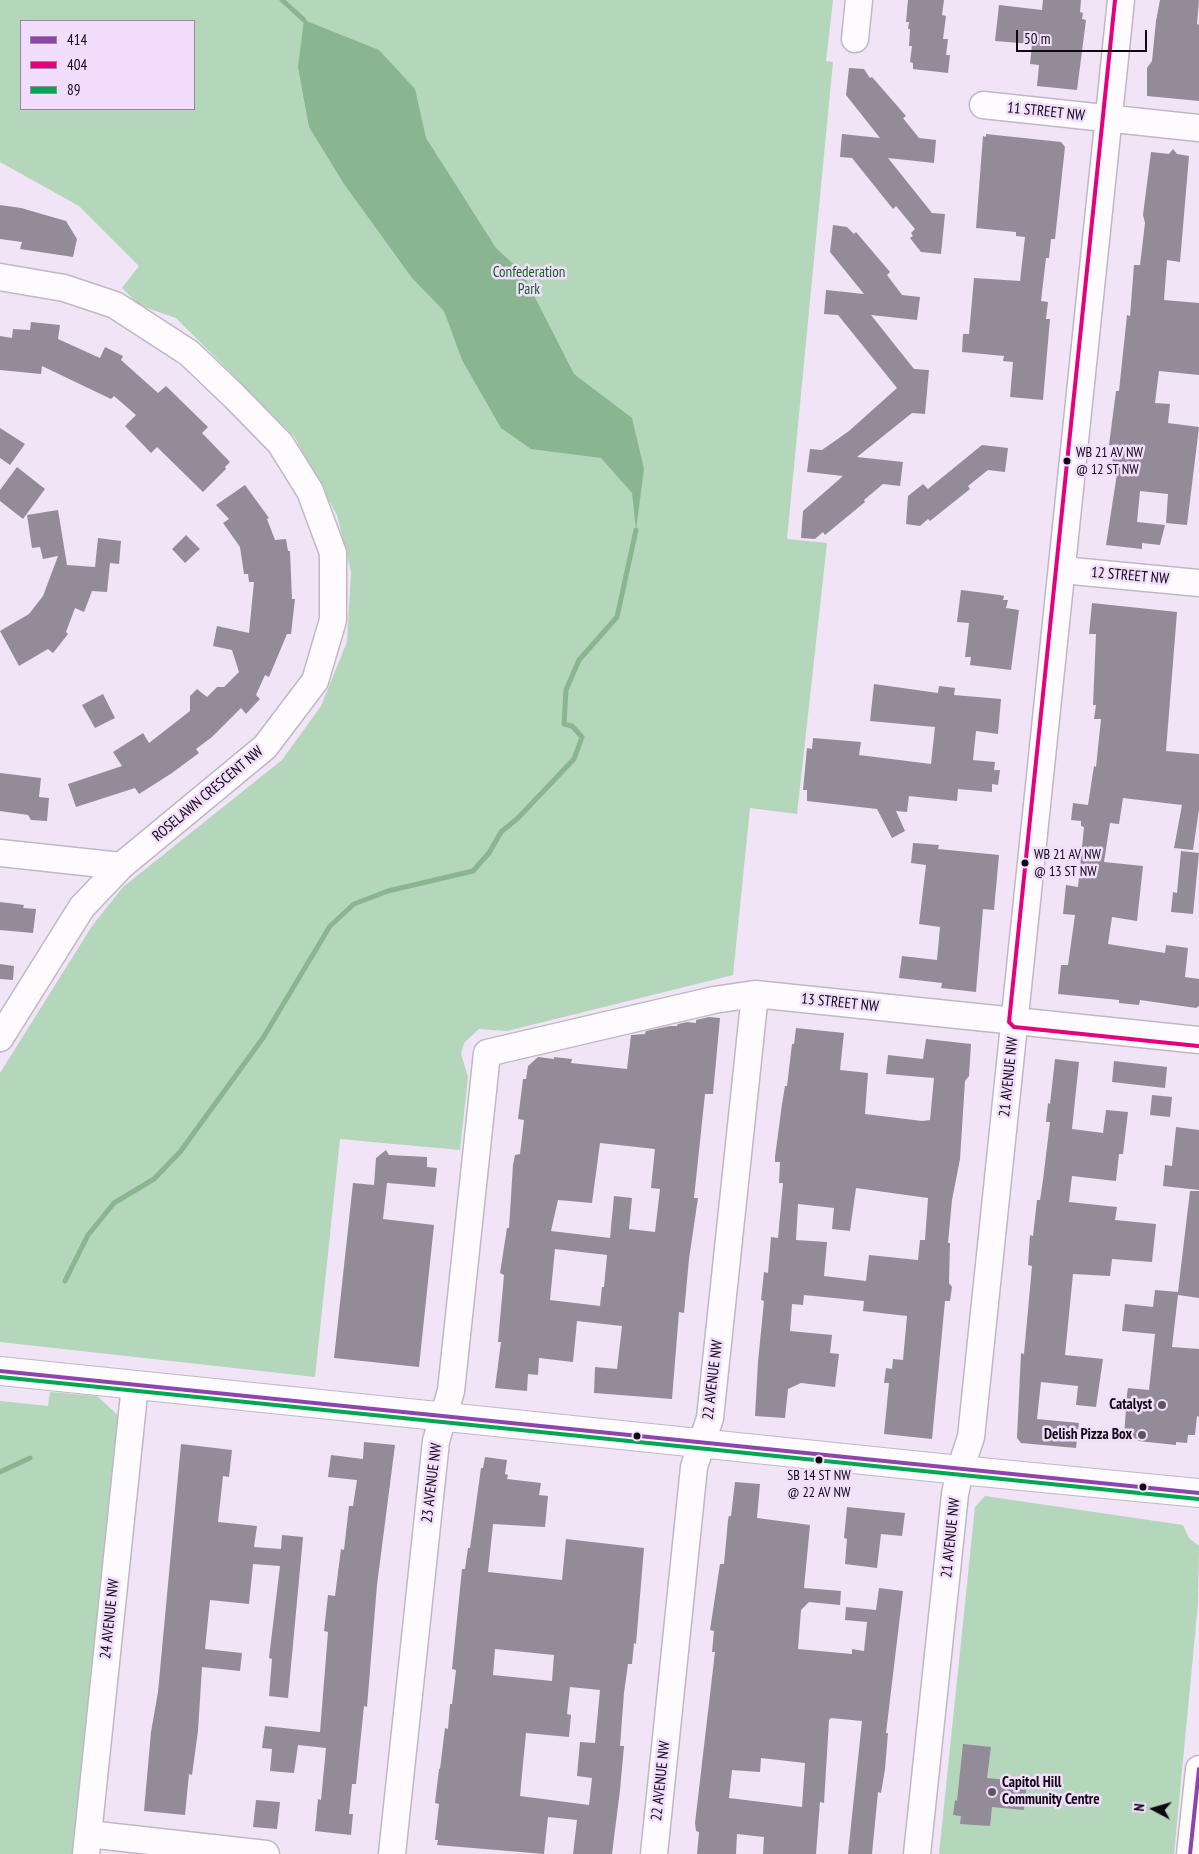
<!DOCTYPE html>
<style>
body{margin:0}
#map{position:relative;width:1199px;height:1854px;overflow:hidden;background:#f0e4f6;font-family:"PT Sans Narrow",sans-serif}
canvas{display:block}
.legend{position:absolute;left:20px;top:20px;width:175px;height:90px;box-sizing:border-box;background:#f2ddfd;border:1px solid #97889f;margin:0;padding:6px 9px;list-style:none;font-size:15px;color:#0f0813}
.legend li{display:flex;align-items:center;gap:10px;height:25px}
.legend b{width:25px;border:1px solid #97889f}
.north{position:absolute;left:1129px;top:1784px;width:50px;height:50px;-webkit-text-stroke:4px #f2ddfd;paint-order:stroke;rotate:276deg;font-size:14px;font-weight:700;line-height:20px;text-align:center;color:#0f0813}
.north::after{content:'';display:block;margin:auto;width:18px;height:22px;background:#0f0813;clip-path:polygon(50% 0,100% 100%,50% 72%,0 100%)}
.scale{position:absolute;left:1016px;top:30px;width:131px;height:22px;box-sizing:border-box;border:2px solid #0f0813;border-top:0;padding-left:6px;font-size:15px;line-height:18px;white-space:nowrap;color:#0f0813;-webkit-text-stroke:4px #f2ddfd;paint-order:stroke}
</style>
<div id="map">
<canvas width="1199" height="1854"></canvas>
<ul class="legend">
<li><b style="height:6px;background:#8e44ad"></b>414</li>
<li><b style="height:6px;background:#e5007d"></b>404</li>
<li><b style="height:6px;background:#00a651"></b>89</li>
</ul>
<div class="north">N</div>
<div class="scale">50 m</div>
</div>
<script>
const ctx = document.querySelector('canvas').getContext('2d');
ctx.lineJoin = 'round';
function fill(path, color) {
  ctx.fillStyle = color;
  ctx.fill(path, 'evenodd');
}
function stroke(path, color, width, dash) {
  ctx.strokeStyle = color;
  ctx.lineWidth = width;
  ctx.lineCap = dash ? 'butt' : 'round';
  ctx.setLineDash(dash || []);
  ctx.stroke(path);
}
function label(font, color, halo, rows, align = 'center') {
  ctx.font = font + ' "PT Sans Narrow",sans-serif';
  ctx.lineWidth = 5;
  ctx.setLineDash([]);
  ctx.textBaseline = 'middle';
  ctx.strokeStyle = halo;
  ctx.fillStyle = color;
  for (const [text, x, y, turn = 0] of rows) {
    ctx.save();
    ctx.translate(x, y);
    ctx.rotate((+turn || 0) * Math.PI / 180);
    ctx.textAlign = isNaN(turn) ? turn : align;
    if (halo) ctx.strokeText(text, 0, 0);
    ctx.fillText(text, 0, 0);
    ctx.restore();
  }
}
fill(new Path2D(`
 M0,0h833l-7,61 7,1 -46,477 40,4 -30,271 -47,-6 -17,167 -226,56 -28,-2 -15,14 -3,11 7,23 -8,73 -120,-11 -25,238 -315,-35v-269l92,-147 31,-39 159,-127 39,-54 26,-64 4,-70 -14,-57 -43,-79 -118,-118 -37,-13 -17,-17 17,-22 -60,-60 -79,-44zM21,21h173v88h-173z
 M50,1392l47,4 25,23 -46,421 -3,14h-73v-453l48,5z
 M985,1496l198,29 6,13 10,8 -1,58 -24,250h-235l36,-347z`), '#b4d6ba');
fill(new Path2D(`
 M304,20l75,30 36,39 11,49 70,110 26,24 52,102 58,44 12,51 -8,61 -4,-37 -31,-35 -70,-9 -30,-21 -39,-68 -18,-49 -32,-33 -68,-94 -35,-57 -11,-60z`), '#89b690');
stroke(new Path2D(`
 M282,0l22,20
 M65,1281l23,-46 26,-32 40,-24 26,-27 83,-114 67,-112 24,-22 34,-13 85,-20 16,-18 12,-21 17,-14 56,-59 8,-22 -10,-11 -8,-2 2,-34 13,-30 38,-43 19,-87
 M0,1472l30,-14`), '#89b690', 5);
fill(new Path2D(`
 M908,0h36l-2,15 4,1 -3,23h5l-2,16h4l-2,18 -35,-4v-6l-3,-1 2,-16h-3l1,-17h-2l1,-7h-3z
 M1043,0h38l-1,12 3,1 -1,6 4,1 -9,70 -40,-4 2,-21 -9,-1 2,-20 -37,-3 4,-36 43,5z
 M1160,0h39l-2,24 2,1v76l-52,-5v-28l5,-7 4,-40z
 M849,68l15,1 6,9 2,-1 34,39 -3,2 16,20 17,2 -2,23 -46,-5 44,55 13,1 -4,40 -20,-2 -11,-14 3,-2 -2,-3 4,-4 -19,-23 -3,3 -41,-51 -12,-1 2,-23 38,4 -34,-43z
 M986,134l75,8 4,5 -10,92h-4l-2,19h-3l-5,43 7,1 -2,17h4l-7,81 -33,-3 3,-35 -10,-1 1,-5 -42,-4 1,-18h6l5,-56 46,3 5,-44 -9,-1v-4l-40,-4 7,-92 3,1z
 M1173,149l4,5 12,2 -9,106 -13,-2 -3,40 35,3v72l-40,-4 -4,32 15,1 -2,19 31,4 -12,98 -21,-2 2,-29 -28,-3 -3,31 28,3 -5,20 -18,-2v6l-36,-4 12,-78 -6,-2 2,-19 -5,-1 7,-54h3l8,-76 3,1 4,-51h6l5,-42 -2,-8 8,-63 18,2z
 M0,205l21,3 45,13 11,18 -4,18 -53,-8 2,-7 -22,-3z
 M833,225l14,2 7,7 2,-2 34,40 -3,3 15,20 18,2 -3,23 -46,-5 43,54 15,1 -4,44 -13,-1 -55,44 46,5 -3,24 -17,-2 -19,16 1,2 -40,33 -2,-3 -8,7 -14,-1 2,-27 40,-35 -36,-4 3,-23 12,1 27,-19 48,-43 -59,-73 -14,-1 2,-24 38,4 -34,-42z
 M31,322l29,3 -2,14 42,19 5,-11 18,9 -2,4 37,33 8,-7 42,41 -6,6 28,29 -5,5 1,2 -23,23 -46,-45 -6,6 -26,-27 11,-11 -22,-19 -3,3 -69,-33 -1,8 -41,-4v-34l12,2 1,-9 17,1z
 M0,428l25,16 -15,21 -10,-7z
 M982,445l26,3 -3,24 -17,-2 -20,16 2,3 -40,32 -2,-2 -8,7 -14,-2 2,-28 15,-12 5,5z
 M17,467l28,22 -22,30 -23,-18v-11z
 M245,485l24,33 -2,1 8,21 11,-1 2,12h2l2,48h3l-4,35h-4l-18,43 -4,-2 -9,20 4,4 -14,15 -5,-6 -29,29 -16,12 3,4 -27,20 -33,21 -4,-6 -59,19 -8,-23 54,-18 -9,-14 30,-19 6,10 41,-32v-15l7,-7 10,8 10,-10h7l15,-15 -7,-22 -19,-4 4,-20 32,7 5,-51h-5l-1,-8h-4l-4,-27 -17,-24 6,-4 -13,-14z
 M58,510l9,55 28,2 3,-29 23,3 -2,23 -9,-1 -3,29 -15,-1 -8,21 -9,-4 -9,24 2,2 -15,19 -5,-4 -29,17 -19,-35 29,-17 14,-18 15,-40 -15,3 -3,-12 -8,1 -5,-33z
 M186,535l14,14 -15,14 -13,-14z
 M961,590l39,5 4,1 -1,4h5l-2,8 13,2 -8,60 -41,-5 1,-8h-6l4,-34 -12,-1z
 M1092,603l85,9 -11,139 33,3v56l-6,40 -19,-2 8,-43 -59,-7 -4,26 -9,-1 -6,39 39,4 -6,55 -25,-4 -4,27 57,9 1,-8 22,3 -3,29 14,2v27l-3,2 -56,-8 -1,5 -20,-2v-3l-61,-6 3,-29h7l7,-50 -12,-1 3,-29 12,2 6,-60 -3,-1v-5l-10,-1 2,-17 15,2 6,-39 2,1 5,-48h-7l2,-14h-3l3,-71h-7z
 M874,684l64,9 1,-7 16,2 -1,7 47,4 -3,35 -22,-3 -3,29 22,2 -1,8h6l-2,15 -6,-1v8l-34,-3 -1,12 -48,-5 -2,16 -11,-1 9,20 -13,7 -15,-29 -70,-8v-11h-4l4,-42 5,1 1,-11 48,4 -2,13 72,9 4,-37 -65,-6z
 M103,694l12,24 -20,10 -13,-23z
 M0,773l41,5 -2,19 10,1 -2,23 -16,-1 -3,-5 -28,-4z
 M913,843l26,2 -1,4 61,6 -5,55 -11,-1 -7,83 -35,-4 1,-5 -43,-5 3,-22 35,4 3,-33 -21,-3 7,-59 -15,-2z
 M1181,851l18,2 -6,61 -22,-2 2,-20 4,1z
 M0,902l24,3 -1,3 13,1 -3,24 -33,-3z
 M0,964l14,2 -1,14 -13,-1z
 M709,1017l11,1 -7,76h-8l-11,104h4l-9,61 -5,54 -5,-1 -7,87 -78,-6 1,-26 22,2 5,-43 -45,-5 -4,41 -34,-4 -1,17 -10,-1 -1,17 -32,-3 6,-46h-3l6,-67 -4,-2 7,-45h2l4,-63 2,-10 5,-1 4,-34 -6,-1 5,-40h3l2,-13 10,-9 16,2v-2l18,2 -1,4 56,6 4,-34 14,-1 1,-3 24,-5h7l1,-2 9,-2 9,1v-3zM600,1143l55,6 -4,39 9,1 -5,43 -26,-3 3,-31 -18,-2 -4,42 -59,-7 7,-31 34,3zM555,1249l52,6 -3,32h-2l-2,19 -50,-6z
 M796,1028l48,5 -4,37 28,3 -3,41 57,7 8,-1 4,-42 -48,-4 2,-19 35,4 3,-20 45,5 -2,32 -4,5 -5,78 -8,41 -4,43h2l-1,40 3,4 -2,14h-5l-13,138 -48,-5 5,-51h-5l2,-15 6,1 1,-10 10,1 4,-44 -44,-5 1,-10 -60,-6 -1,10 -11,-1 -2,27 42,4 -2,18 9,1 -4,33 -34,-4 -13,6 -3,29 -30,-2 3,-54 6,-61 -3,-1 3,-28 4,1 3,-36 7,1 5,-55h-4l1,-21h-5v-5l7,-53 3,-18h2l5,-42h2zM856,1188l72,10 -3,42h-5l-2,20 -49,-5 -3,26 -42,-5 3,-34 -31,-2 2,-36 36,4 -2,21 18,2z
 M1055,1059l24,3 -7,67 31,4 3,-23 22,2 -5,42h-4l-3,27 -44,-5 -3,26 48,5 -2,13 41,4 -4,38 -40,-3 -2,17 -37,-2 -8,81 38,4 -7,48 -20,-2 2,-19 -37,-4 -4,37 42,4 -3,25 -55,-5 -4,-5 4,-85 3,1 8,-88 -4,-1 1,-16 1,-14 3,1 4,-36h3l3,-20 7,-58h-4l2,-19 2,1z
 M1114,1061l53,6 -2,21 -53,-6z
 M1152,1095l20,2 -2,20 -20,-2z
 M1176,1127l23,3v60l-36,-4 2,-21 7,1z
 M386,1150l3,5 38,2v10l10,1 -2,19 -48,-4 -4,36 51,6 -15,142 -85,-9 19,-175 21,2 2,-27z
 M1190,1191h9v107l-21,-3 -6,52 27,2v68l-2,-1 -2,19h-7l-1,8 -11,-1v3l-38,-4 1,-2 -15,-2 3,-43 1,-6 21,2 6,-56 -33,-3 3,-27 28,3 2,-17 23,2z
 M364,1442l31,3 -18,140 -10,122 -3,-1 -8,78h-4l-3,30h4l-2,21 -36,-4 3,-32 3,1 5,-52 -28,-3 -4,28 -24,-2 2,-22 -10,-1 3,-22 55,6 8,-100 -4,-1 4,-36 7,1 6,-47 3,1 5,-44h4l4,-26 -29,-3 3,-22 32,4z
 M181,1444l51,6 -3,27 -6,-1 -5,46 39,4 -3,21 27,2 1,-14 21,2 -15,161 -19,-2 3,-37 -3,-1 11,-92 -27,-2 -4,40 -39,-4 -5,49 37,4 -2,18 -38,-4 -4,64 -6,44 -3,-1 -4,41 -41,-4 7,-79 7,-40z
 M485,1457l22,3 -2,14 3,1 -1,4 34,4 -2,12 9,1 -3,31 -52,-3 -5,48 74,8 4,-41 78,9 -8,96 -2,-1 -2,21h-4l-4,29 -4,53h4l-4,44 -8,64h-39l4,-34 -29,-3 -4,37 -107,-9 1,-5h-3l4,-36 -4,-1 4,-34h1l5,-41 3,1 2,-25h2l4,-34 -4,-1 10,-100h3l3,-21h2l11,-80h2zM495,1649l59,6 -2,26 -59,-6zM570,1687l30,3 -5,53 -15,-1 -3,34 15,2 -3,27 -69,-9 6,-63 43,4 2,-22 -4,-1z
 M735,1482l25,2 -3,34 53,7 -6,63 37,3 -1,14 -31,-3 -8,8 -3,39 54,5v-5l12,2 3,-29 -22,-2 1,-13 30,3 3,-22 24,3 -17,142h2l-3,36 -4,24 -3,-1 -6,62h-24l14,-133 -31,-3 -2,2 -5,83 -4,-1 -4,52h-53l1,-17 -27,-3 -1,20h-39l2,-22 -3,-1 -1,-8 20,-171h-3l2,-21 -4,-1 10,-66h4l4,-44 1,-4h2zM761,1758l44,5 -3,44 -73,-9 3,-28 28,2z
 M847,1507l58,6 -3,23 -21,-2 -4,34 -32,-4 2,-25 -3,-1z
 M963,1744l28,3 -4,31 40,4 -3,28 -32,-3 -2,19 -30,-2 1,-8 -8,-1 2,-15 2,1z
 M256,1800l24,2 -3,27 -24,-2z`), '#948b98');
const minor = new Path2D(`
 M855,39l4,-39
 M983,105l216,23
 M0,277l64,11 51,17 74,48 45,43 46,47 30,48 23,62v67l-18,61 -50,66 -144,119 -39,41 -82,131
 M1062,570l137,13
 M0,853l121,13
 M88,1834l178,20
 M86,1854l49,-469
 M392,1854l44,-413 15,-50 36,-338 227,-53 41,-6 444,46
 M654,1854l40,-387 16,-49 45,-424
 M917,1854l38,-360 5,-24 11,-33 150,-1437
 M1190,1854l9,-85`);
const major = new Path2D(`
 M0,1371l960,99 239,23`);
stroke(minor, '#c1b7c5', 29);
stroke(major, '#c1b7c5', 30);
stroke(minor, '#fdfbfe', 26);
stroke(major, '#fdfbfe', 28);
stroke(new Path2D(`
 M0,1371l1199,122
 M1190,1854l9,-85`), '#8e44ad', 4);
stroke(new Path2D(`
 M1115,0l-106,1022 5,5 184,19`), '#e5007d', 4);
stroke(new Path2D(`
 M0,1377l1198,122`), '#00a651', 4);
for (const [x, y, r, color] of [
 [1067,461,4.5,"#0f0813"],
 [1025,863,4.5,"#0f0813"],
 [1162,1405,5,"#5e5562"],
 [1142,1435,5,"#5e5562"],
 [637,1436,4.5,"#0f0813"],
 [819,1460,4.5,"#0f0813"],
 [1143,1487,4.5,"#0f0813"],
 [992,1792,5,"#5e5562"]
]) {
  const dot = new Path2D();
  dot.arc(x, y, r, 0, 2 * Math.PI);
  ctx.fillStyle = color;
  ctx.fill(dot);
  stroke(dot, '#f2ddfd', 2);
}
label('14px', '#0f0813', '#f2ddfd', [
 ["WB 21 AV NW",1076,453],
 ["@ 12 ST NW",1076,470],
 ["WB 21 AV NW",1034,855],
 ["@ 13 ST NW",1034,872],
 ["SB 14 ST NW",819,1476,"center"],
 ["@ 22 AV NW",819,1493,"center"]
], 'left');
label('15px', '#0f0813', '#f2ddfd', [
 ["11 STREET NW",1046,112,6],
 ["12 STREET NW",1130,576,5],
 ["ROSELAWN CRESCENT NW",208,794,-40],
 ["13 STREET NW",840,1003,6],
 ["21 AVENUE NW",1009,1077,-84],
 ["22 AVENUE NW",713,1380,-83],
 ["23 AVENUE NW",432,1483,-83],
 ["21 AVENUE NW",951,1538,-84],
 ["24 AVENUE NW",110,1619,-84],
 ["22 AVENUE NW",661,1781,-84]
]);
label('15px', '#135f23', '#f2ddfd', [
 ["Confederation",529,273],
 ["Park",529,290]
]);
label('bold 15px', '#0f0813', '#f2ddfd', [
 ["Catalyst",1152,1405],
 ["Delish Pizza Box",1132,1435],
 ["Capitol Hill",1002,1783,"left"],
 ["Community Centre",1002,1800,"left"]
], 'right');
</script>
